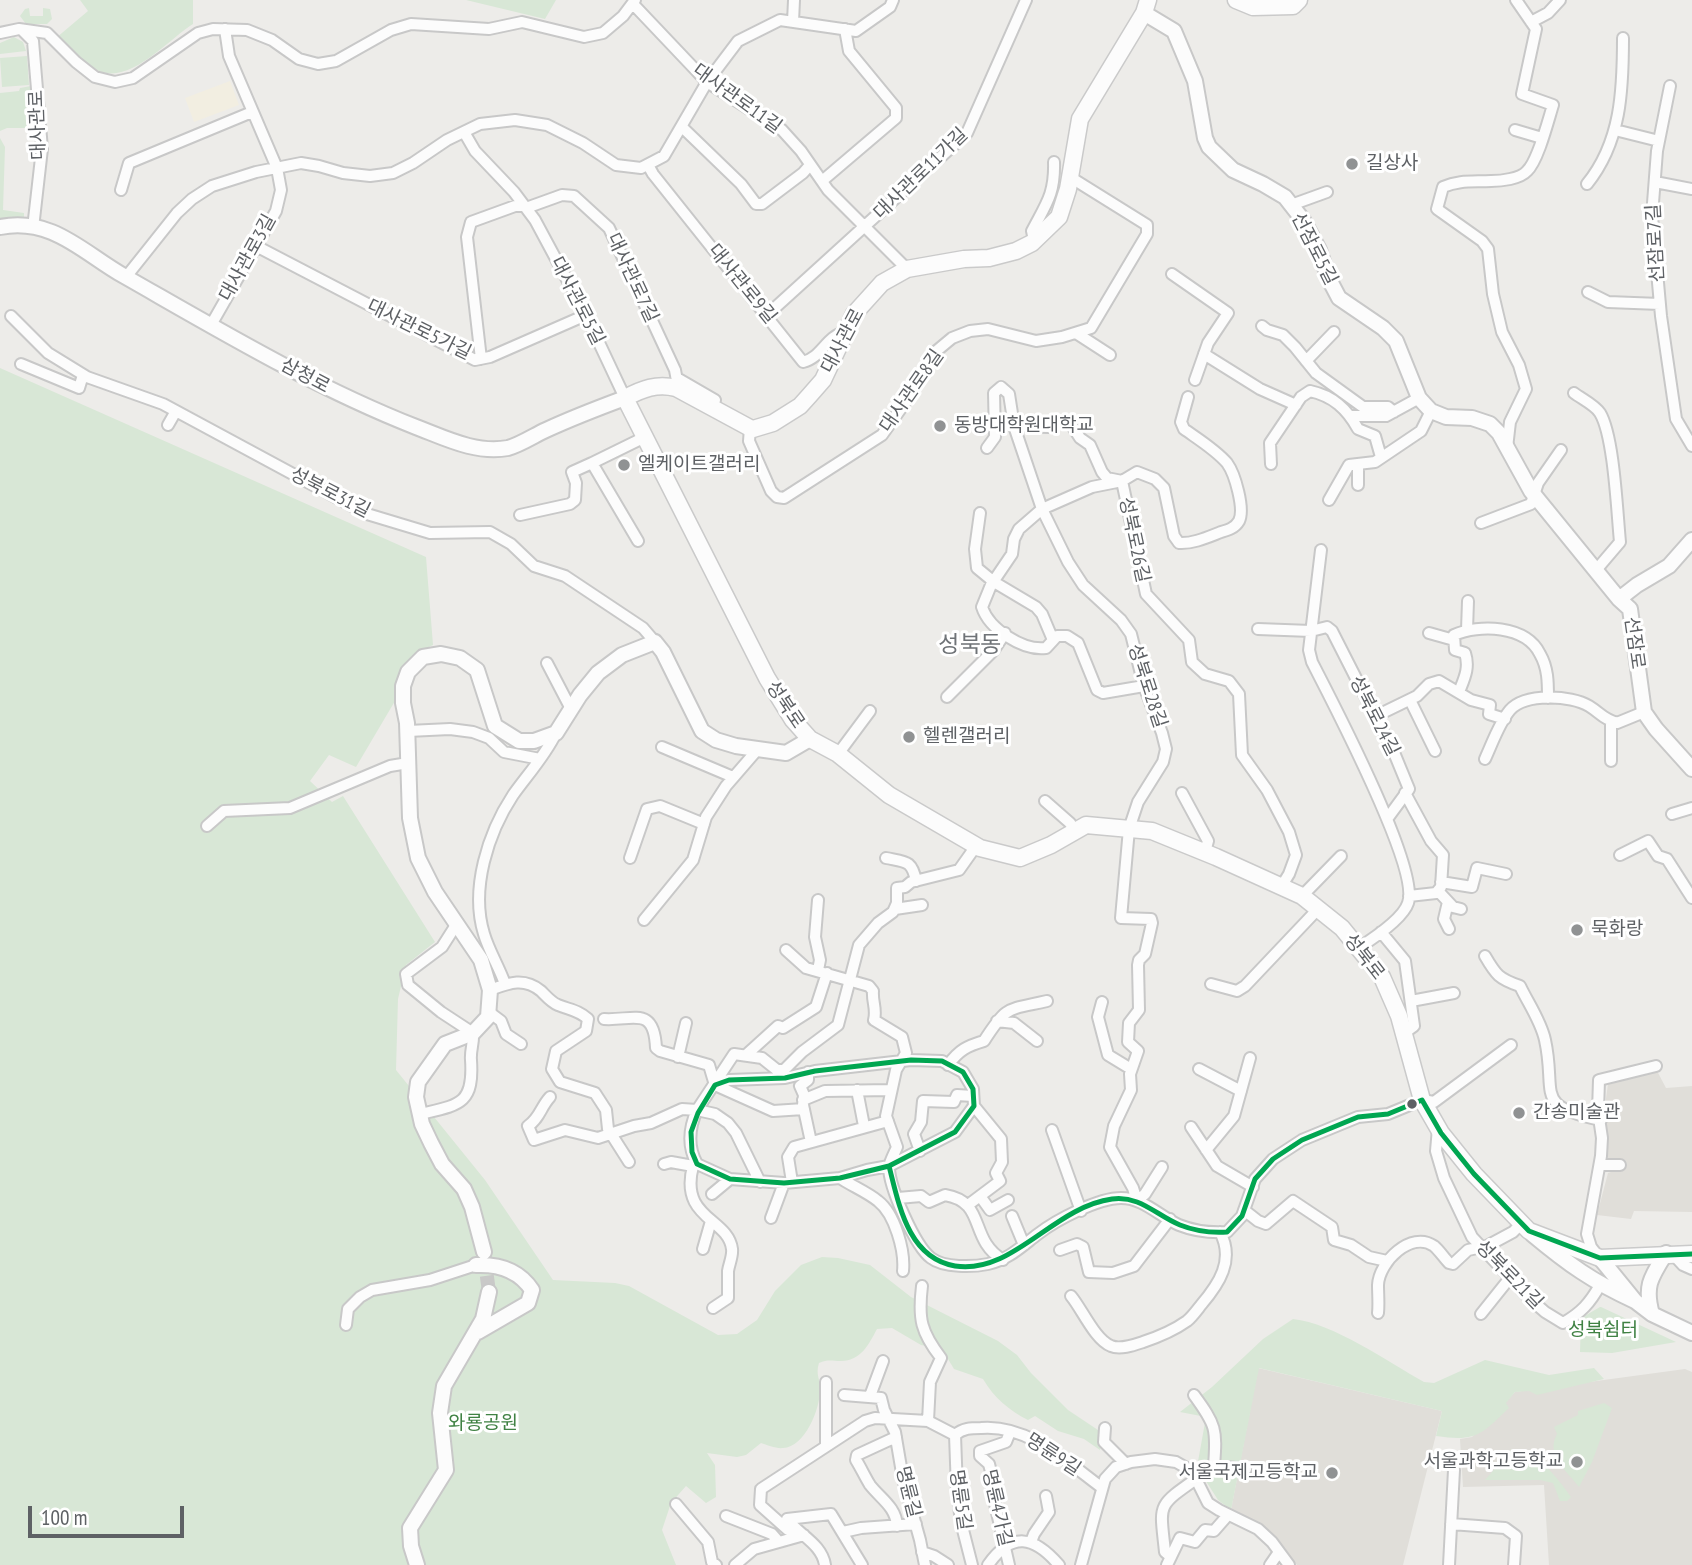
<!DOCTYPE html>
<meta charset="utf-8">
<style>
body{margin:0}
#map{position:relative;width:1692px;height:1565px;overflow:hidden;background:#edece9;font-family:"PT Sans Narrow",sans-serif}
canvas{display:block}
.scale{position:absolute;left:28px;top:1506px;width:156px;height:32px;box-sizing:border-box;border:4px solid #5e6165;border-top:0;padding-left:9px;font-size:21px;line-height:24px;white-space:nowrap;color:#5e6165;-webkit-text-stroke:5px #fff;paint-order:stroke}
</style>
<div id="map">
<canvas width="1692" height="1565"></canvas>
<div class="scale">100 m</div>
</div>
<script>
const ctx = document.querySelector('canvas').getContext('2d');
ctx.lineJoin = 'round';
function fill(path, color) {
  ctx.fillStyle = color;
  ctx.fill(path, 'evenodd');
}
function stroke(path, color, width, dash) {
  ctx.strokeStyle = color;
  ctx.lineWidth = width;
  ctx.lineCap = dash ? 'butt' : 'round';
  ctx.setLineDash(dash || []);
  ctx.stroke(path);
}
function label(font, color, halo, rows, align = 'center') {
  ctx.font = font + ' "PT Sans Narrow","Noto Sans KR",sans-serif';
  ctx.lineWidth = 6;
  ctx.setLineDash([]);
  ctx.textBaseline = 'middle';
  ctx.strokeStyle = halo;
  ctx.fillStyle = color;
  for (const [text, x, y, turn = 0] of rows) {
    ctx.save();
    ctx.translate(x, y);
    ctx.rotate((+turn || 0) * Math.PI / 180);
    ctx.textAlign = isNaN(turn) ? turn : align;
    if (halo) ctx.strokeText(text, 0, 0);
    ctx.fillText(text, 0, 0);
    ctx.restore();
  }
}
fill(new Path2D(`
 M1656,1069l10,19 26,-2v126l-58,-1 -3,8 -34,-4 11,-42 12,-4v-8l-12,-2 -4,-46 4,-29z
 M1258,1368l184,43 -39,154h-106l-35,-41 -31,-14z
 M1685,1369l7,3v193h-143l-5,-80 -81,2 -3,-48 12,-2 43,-45z`), '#e0ded9');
fill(new Path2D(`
 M80,0h113v24c-26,16 -65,64 -98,45 -14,-8 -26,-21 -39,-31l32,-27z
 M466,0h90l-11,19z
 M29,8l1,8h13v-8l7,1 2,10 -5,5h-21l-6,-8 5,-7z
 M14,37l9,5 3,9 -26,3v-11z
 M27,56l2,29 -27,2 -2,-29z
 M31,86l1,7 -5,2 1,33h-21l-7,3v-38l19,-2 1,-3z
 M0,138l5,9 -2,63 21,3v6l-24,1z
 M0,368l426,189 7,88 -19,9 -13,19 -6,28 -39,66 -27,-12 -19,26 22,21 11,-6 92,146 -29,23 -8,34 -2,71 89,110 68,100 62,3 14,3 89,49 19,-1 20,-14 18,-29 26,-26 21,-8 16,1 32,7 41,32 87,44 19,14 14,18 37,37 30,20 4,7 -2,13 -16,-11 -26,-8 -23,-15 -7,4c-18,-9 -34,-22 -45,-41l-29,-10 -12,-20 -21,-4 -29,-17 -15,1c-8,15 -16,32 -36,32 -9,0 -13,-2 -22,2 -4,12 2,17 1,27 0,19 -15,57 -37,58 -6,1 -16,-3 -22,-5l-15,12 -9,2 -30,-4 8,12 1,32 -10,6 -20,-17 -15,17 -9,27 14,35h-676z
 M1600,1307h1l75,35 -64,11 -32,-1 1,-34z
 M1293,1319c40,4 95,43 131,63l10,1 51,-23 64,15 45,-7 10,11 -67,16 -8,-4 -14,1 -9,11 3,5c-28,27 -33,34 -73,28l6,-25 -183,-43 -28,142 -13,-10 -21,-33 9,-50 -26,-5 32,-25 51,-48z
 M1604,1403l8,5 -20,54 -13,25c-12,-16 -34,-32 -22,-53l-3,-7 24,-12v-4z
 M1512,1449c27,4 44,27 59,48l-4,4h-7l-7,-18 -13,-3h-55z`), '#d8e7d6');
fill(new Path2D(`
 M230,81l9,24 -45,17 -9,-24z`), '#f2eee1');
stroke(new Path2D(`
 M484,1255l5,37`), '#c9c9c8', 14, [14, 7]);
const minor = new Path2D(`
 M633,4l74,78 75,48 19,21 27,39 79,79
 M793,22l1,-22
 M1531,22l17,-9 12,-13
 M22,30l11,11 9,108 -9,79
 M0,33l19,-4 28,4 29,29 19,15 20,5 18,-4 65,-45 15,-4 34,1 25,10 27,19 19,5 18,-3 55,-31 20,-6 78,5 33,-7 62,15 19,-4 20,-17 12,-16
 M1670,86l-13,65 -5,65 9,100 15,103 16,27
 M682,127l59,57 15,20h6l41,-31 7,-8
 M1515,130l27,8
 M1615,130l44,11
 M464,132l11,19 39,41 21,28 51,95 39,83
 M648,165l5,9 150,188c18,-4 23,-25 41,-30
 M822,181l74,-63v-10l-47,-57 -4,-22
 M1655,182l37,7
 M1587,184c34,-42 36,-93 36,-146
 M121,190l8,-27 123,-51
 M1291,205l36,-13
 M526,208l36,-13 12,1 35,32 66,142 3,16 -2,2
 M1034,240l-2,-9c14,-27 23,-37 22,-69
 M256,246l219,114 15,-3 96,-42
 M1172,274l56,39 -20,30 -13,37
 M126,277l51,-64 15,-14 20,-13 44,-14 45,-9 18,3 24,7 27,3 23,-3 20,-10 34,-23 33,-16 35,-4 32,5 36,18 33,22 25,3 23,-12 43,-74 31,-41 42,-21 76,11 34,-24 3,-7
 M1588,292l20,10 52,2
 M767,315l200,-182 59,-133
 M11,316l37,37 39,24 76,27 204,110 63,19 60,-1 21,12 23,22 31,10 78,52 12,14
 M211,325l65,-114 5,-21 -4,-22 -48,-112 -4,-27
 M1262,326l5,4 16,5 12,12 21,26 47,34h25l6,5
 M1076,333l34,22
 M1204,354l56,35 36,16
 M481,359l-14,-122 4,-15 44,-16h10
 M1306,361l28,-29
 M21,364l58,24 4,-13
 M677,378l38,22
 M1574,393c8,6 21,12 26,20 14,23 17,99 20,129l-23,27
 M1350,416h36l33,-18
 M168,425l8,-14
 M1014,426l34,1 16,-5 7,2 9,14 10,7 12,27 5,6 15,3 24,113 43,46 3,22 13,12 24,7 10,13 3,61 25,35 22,42 7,23 -7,19 -8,13
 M750,428l-1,13 22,50 6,6 7,1 98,-63 25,-35 27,-47 18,-15 18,-7 18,-2 48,12 26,-4 29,-9 56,-94v-9l-77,-48
 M987,448l8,-11 -1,-44 7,-6 8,7 5,32 28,83 26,53 15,23 38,35 10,14 13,52 18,47 4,16 -3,13 -25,40 -9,27 -8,89 30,1 1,4 -7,31 -6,6 -1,5 1,45 -10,13 -1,19 10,9 -8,23 1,16 -17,36 -4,21 23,41 4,13 8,-7 17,-27
 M1507,448l3,-26 16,-33 -7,-24 -17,-33 -9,-38 -5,-45 -6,-8 -45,-32 6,-22c16,-7 30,-5 48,-6 10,0 29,-2 36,-10 11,-10 21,-50 26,-66l-31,-11 14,-65 -20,-29
 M1271,464l-1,-21 31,-46 9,-6c23,5 37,18 48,38l17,7 6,21
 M1358,464v21
 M1329,500l20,-35 26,-3 46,-31 10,-20
 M980,513l-5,36 2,19 17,14 42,25 6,7 11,26
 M520,515l50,-11 5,-4 1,-17 -4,-11 20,-9
 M1481,523l50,-19 7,-21 23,-33
 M638,541l-46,-78 53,-26
 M1321,550l-12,100 3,12c20,39 108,207 96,241 -5,16 -37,37 -51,46
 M1258,629l53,2 16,-4 5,4 63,124 14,34 -22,30
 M1467,630l1,-29
 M1429,633l25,7
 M547,663l24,46
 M1144,686l-41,7 -6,-3 -19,-47 -11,-7h-10l-11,12c-23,3 -57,-19 -64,-41l9,-22 21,-31 2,-15 5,-10 23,-20 50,-22 30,-6 15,-9 18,7 9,9 10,48 5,7c14,1 29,-6 42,-11 7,-2 14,-4 18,-11 6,-12 -4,-47 -12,-58 -11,-13 -29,-24 -43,-34l-3,-7 7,-25
 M1459,692c5,-13 11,-24 6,-39l-10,-3 -1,-15c25,-11 72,-10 86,19 8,14 8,28 8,44
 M947,697l47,-47 11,-17
 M1410,700l25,51
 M1376,716l41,-20 12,-12 10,-3 32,19 19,5 -1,9 16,5
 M408,731l42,-2 23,3 16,6 15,14 36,7
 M662,747l71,30
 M838,754l32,-43
 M1485,759c7,-15 14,-36 25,-49 15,-17 61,-15 79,-4 13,8 12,12 28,17l27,-11
 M1611,761v-40
 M1182,793l26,48 -3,11
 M1405,793l26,48 12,14 -2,32 -5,6 -27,3
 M1045,801l25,22 5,8
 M1672,814l20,-6
 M207,826l17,-15 66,-3 100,-42 18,-3
 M1620,855l28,-14 10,15 9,3 25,39
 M630,858l17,-49 13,-3 44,18
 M886,858c20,4 26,2 30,23
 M1441,882l31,5 5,-19 29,6
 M1438,891l15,16 8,2
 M1302,896l39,-40
 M818,900l-3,37 5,23 -2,10
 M1448,902l-4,17 5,10
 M895,909l27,-4
 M644,920l49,-60 13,-43 20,-31 32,-37
 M1381,932l24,29 9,65 -11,8
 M786,950l20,18 63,18 4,5c-1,11 4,18 1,29l28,17 4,16 -10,17 -10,46 11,31c-2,5 -7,14 -8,20 0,20 26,79 42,91 13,10 42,9 57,6 20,-4 34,-18 50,-30 18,-14 60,-36 83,-36 23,0 39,19 58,27 15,6 32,8 48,7l15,-16 13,-37 18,-20 29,-19 56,-23 30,-3 34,-14 12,2 77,-57
 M1485,956c11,19 14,23 35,30 8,17 21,35 25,54 12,54 -13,66 56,80
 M505,984c-6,-17 -16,-33 -21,-50 -14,-45 4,-101 29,-139 15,-21 32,-39 43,-62
 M1211,984l26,7 8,-5 73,-77
 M490,990c19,-7 34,-13 51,1 5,5 11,12 17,14 12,5 20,5 30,14l-2,12 -30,20 -4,18 8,13 35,11 11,17 2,19 21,33
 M1411,1001l43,-8
 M1102,1002l-4,15 10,38 23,14
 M489,1012l12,9 5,13 15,10
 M604,1019c29,2 50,-14 52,29l4,3 49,14 6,20
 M997,1021l17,2 23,18
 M746,1055l32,-29 5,2 33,-21 11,-34
 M678,1057l8,-34
 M948,1065c11,-15 19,-19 36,-24 23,-36 23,-31 63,-40
 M1199,1069l42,22
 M808,1072v8l-8,6 4,9 -1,10 8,37
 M715,1085l14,-5 56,-2 30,-7 96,-11 31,1 21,11 10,17 1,17 -19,26 -66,34 -22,4 -27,8 -56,5 -54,-4 -33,-15c-10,-18 -8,-36 0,-54l37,-56 28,4 15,12h7l18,-18 36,-27 21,-80 19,-22 15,-11 4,-9v-15l8,-1 6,-5 48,-12 17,-24
 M715,1085l58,26 31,-2
 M857,1090l7,36
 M550,1097c-10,11 -10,21 -22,29l6,14 31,-10 33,8 36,-12 17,-3 31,-14 15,1 18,4 13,9 8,10 24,49
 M803,1100l22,-9 66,-1
 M420,1114c39,-9 54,-9 51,-54 -1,-9 3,-18 2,-27l-32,-21 -33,-27 -2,-11 36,-27 14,-22
 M1191,1127l26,39 36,21
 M1438,1128l-2,23 8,27 28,59 57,61 16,14 18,11c18,-10 27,-20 37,-38
 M1052,1130l29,81
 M1206,1150l28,-34 16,-58
 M920,1151l-6,-17 7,-12 2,-21 31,1 3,-7 16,1
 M664,1164l7,-2 22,4 4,-2
 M1600,1165h20
 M693,1166c-14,53 35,52 39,83 1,7 -3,15 -4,22 0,9 0,18 0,27l-15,10
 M840,1178c12,8 27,14 38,23 17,13 27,50 25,70
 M792,1182l-4,-25 6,-10 94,-26
 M712,1194l18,-15
 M980,1196l10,14 18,-10
 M898,1198l23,-2 8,6 16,-7c42,7 23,44 58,65
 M968,1205l32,-24 -4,-8 6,-11 -1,-23 -27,-33
 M1244,1210l14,11 8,3 27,-23 39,26 2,13 17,5 18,12 18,4
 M1012,1216l12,29
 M771,1218l13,-35
 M703,1249l8,-28
 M1060,1250l17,-6 6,3 6,25 24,1 21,-7 36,-47
 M1672,1253l11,12 9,4
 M1598,1256l-7,-9 -4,-13 14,-78 1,-18 -4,-27 1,-31 57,-14
 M922,1286c-4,33 -1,46 19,72l-11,24 -2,39
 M1071,1296c11,13 24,44 40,50 9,4 23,-1 32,-4 15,-5 30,-11 44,-21 5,-4 10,-11 14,-16 18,-21 34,-45 19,-73
 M1378,1313c1,-9 0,-19 0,-28 1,-23 33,-55 56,-39 5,4 10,12 15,17l4,1 15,-14 19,-4 26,-14 8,-8
 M1481,1314l28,-35
 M346,1325l2,-16 12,-12 12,-7 58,-10 46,-15
 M826,1382v64
 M844,1395l37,3 3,12 11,22 8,47 17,61 5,25
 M1194,1395c22,30 23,34 20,71l32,3
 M870,1396l13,-35
 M1105,1428l-1,14 22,22
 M955,1435c8,-7 16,-7 26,-7 46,-4 85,33 120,59
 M955,1435l2,55 4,32 11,43
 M896,1437l-39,18 -1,5c5,8 9,17 14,25 11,14 26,22 27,41
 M676,1504l32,38 4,20 4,3
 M726,1516l46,18 7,8
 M1451,1524l54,4 11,8 -2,29
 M843,1532l18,-4 55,-4
 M804,1535l-16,-5 -28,-25 1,-16 104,-68 10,-3 53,3 27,14
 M1031,1542l3,-8 15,-22 -3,-16
 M922,1552l12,4 14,9
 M1171,1557l-6,-5c-5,-48 -9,-45 31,-73
 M735,1565l19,-16 50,-14
 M825,1565c-3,-21 -26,-30 -38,-46l44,-5 31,51
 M988,1565c24,-34 46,-29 71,0
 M1009,1565l-17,-74v-15l-3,-12 -9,-8v-5l26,-9 4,-10
 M1081,1565l24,-86 11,-12 15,-5 24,-3 21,3 16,9 16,32 11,7 39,19 14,13 17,23
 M1167,1565l13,-27 15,4 10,-12 9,1 14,-16
 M1270,1565l9,-13
 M1449,1565l5,-95`);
const tertiary = new Path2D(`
 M1144,13l30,18 21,50 10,57 4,9 24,23 30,14 22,13 18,23 16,30 10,29 10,19 44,30 13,13 23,57 12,13 15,6 26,1 18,6 9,9 32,58 88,108 11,10 14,103 12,17 36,40
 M0,227c53,-10 83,26 124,49 95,54 190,111 292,151 29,11 60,27 92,21 12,-3 27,-13 38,-18 26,-12 52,-22 79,-32
 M1619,599l18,-14 32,-19 23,-26
 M1532,1234c36,30 61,48 103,67
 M484,1252l-12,-45 -8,-18 -22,-25 -11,-21 -9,-19 -6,-27 2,-15 27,-38 28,-11 15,-16 2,-27 -9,-30 -46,-68 -17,-34 -8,-40 -3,-95 -4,-20v-17l5,-14 15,-15 18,-3 19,4 17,12 18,56 24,15h15l22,-8 24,-38 18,-22 24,-18 33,-13 8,10 39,79 14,9 20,6 50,7 24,-14
 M1600,1258l35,43 17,13 40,19
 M476,1265c23,-1 43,5 56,25l-4,13 -50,29
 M1652,1314c-8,-28 -1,-37 14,-61
 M417,1565l-6,-19 -1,-18 36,-58 -6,-57 4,-27 39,-67 6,-27`);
const secondary = new Path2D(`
 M1148,0l-4,13 -64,106 -12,70 -9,28 -27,26 -16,8 -27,7 -25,1 -57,10 -25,14 -28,31 -31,66 -14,16 -9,10 -27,17 -20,6 -3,-1 -74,-40c-19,-5 -34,1 -51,10l142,280 26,42 17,19 28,15 51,41 91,53 40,10 31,-13 35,-20 66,6 64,26 86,39 40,32 40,49 17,39 23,84 19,33 33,41 55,57 71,27 92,-4
 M1236,0l17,7 40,-1 6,-6`);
stroke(minor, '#c8c8c8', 14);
stroke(tertiary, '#c8c8c8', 18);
stroke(secondary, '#cacaca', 19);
stroke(minor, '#fcfcfc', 10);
stroke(tertiary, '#fcfcfc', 14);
stroke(secondary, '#fcfcfc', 16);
stroke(new Path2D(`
 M911,1060l31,1 21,11 10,17 1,17 -19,26 -66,34 -49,12 -56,5 -54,-4 -33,-15 -5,-12 -1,-20 7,-19 17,-28 14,-5 56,-2 30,-7z
 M889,1166c10,39 19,92 66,100 58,9 98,-59 157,-67 28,-4 45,17 68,26 15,6 31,8 47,7l15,-16 13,-37 18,-20 29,-19 56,-23 30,-3 34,-14 19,33 33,41 55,57 71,27 92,-4`), '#00a651', 5);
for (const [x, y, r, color] of [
 [1352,164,7,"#909293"],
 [940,426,7,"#909293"],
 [624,465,7,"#909293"],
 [909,737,7,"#909293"],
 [1577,930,7,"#909293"],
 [1412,1104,6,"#5e6165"],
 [1519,1113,7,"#909293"],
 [1577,1462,7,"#909293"],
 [1332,1473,7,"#909293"]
]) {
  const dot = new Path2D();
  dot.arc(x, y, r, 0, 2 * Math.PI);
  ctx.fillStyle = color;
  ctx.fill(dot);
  stroke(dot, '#fff', 2.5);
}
label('19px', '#5e6165', '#fff', [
 ["대사관로11길",737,99,36],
 ["대사관로",38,125,-92],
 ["대사관로11가길",921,174,-44],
 ["선잠로7길",1656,243,-93],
 ["선잠로5길",1314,249,63],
 ["대사관로3길",248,258,-61],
 ["대사관로7길",632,278,65],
 ["대사관로9길",742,284,51],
 ["대사관로5길",577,301,63],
 ["대사관로5가길",419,330,26],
 ["대사관로",843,341,-62],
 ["삼청로",305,376,28],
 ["대사관로8길",912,391,-55],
 ["성북로31길",330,493,27],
 ["성북로26길",1134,540,78],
 ["선잠로",1634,643,82],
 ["성북로28길",1147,686,72],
 ["성북로",785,705,56],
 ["성북로24길",1374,716,63],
 ["성북로",1364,957,52],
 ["성북로21길",1509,1275,46],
 ["명륜9길",1053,1455,33],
 ["명륜길",908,1492,76],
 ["명륜5길",960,1500,82],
 ["명륜4가길",997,1508,77]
]);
label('19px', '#5e6165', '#fff', [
 ["길상사",1366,164],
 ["동방대학원대학교",954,426],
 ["엘케이트갤러리",638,465],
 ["헬렌갤러리",923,737],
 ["묵화랑",1591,930],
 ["간송미술관",1533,1113],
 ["서울과학고등학교",1563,1462,"right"],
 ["서울국제고등학교",1318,1473,"right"]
], 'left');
label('19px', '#408244', '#fff', [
 ["성북쉼터",1603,1331],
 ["와룡공원",483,1424]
]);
label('23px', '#6f7377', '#fff', [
 ["성북동",970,645]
]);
</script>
